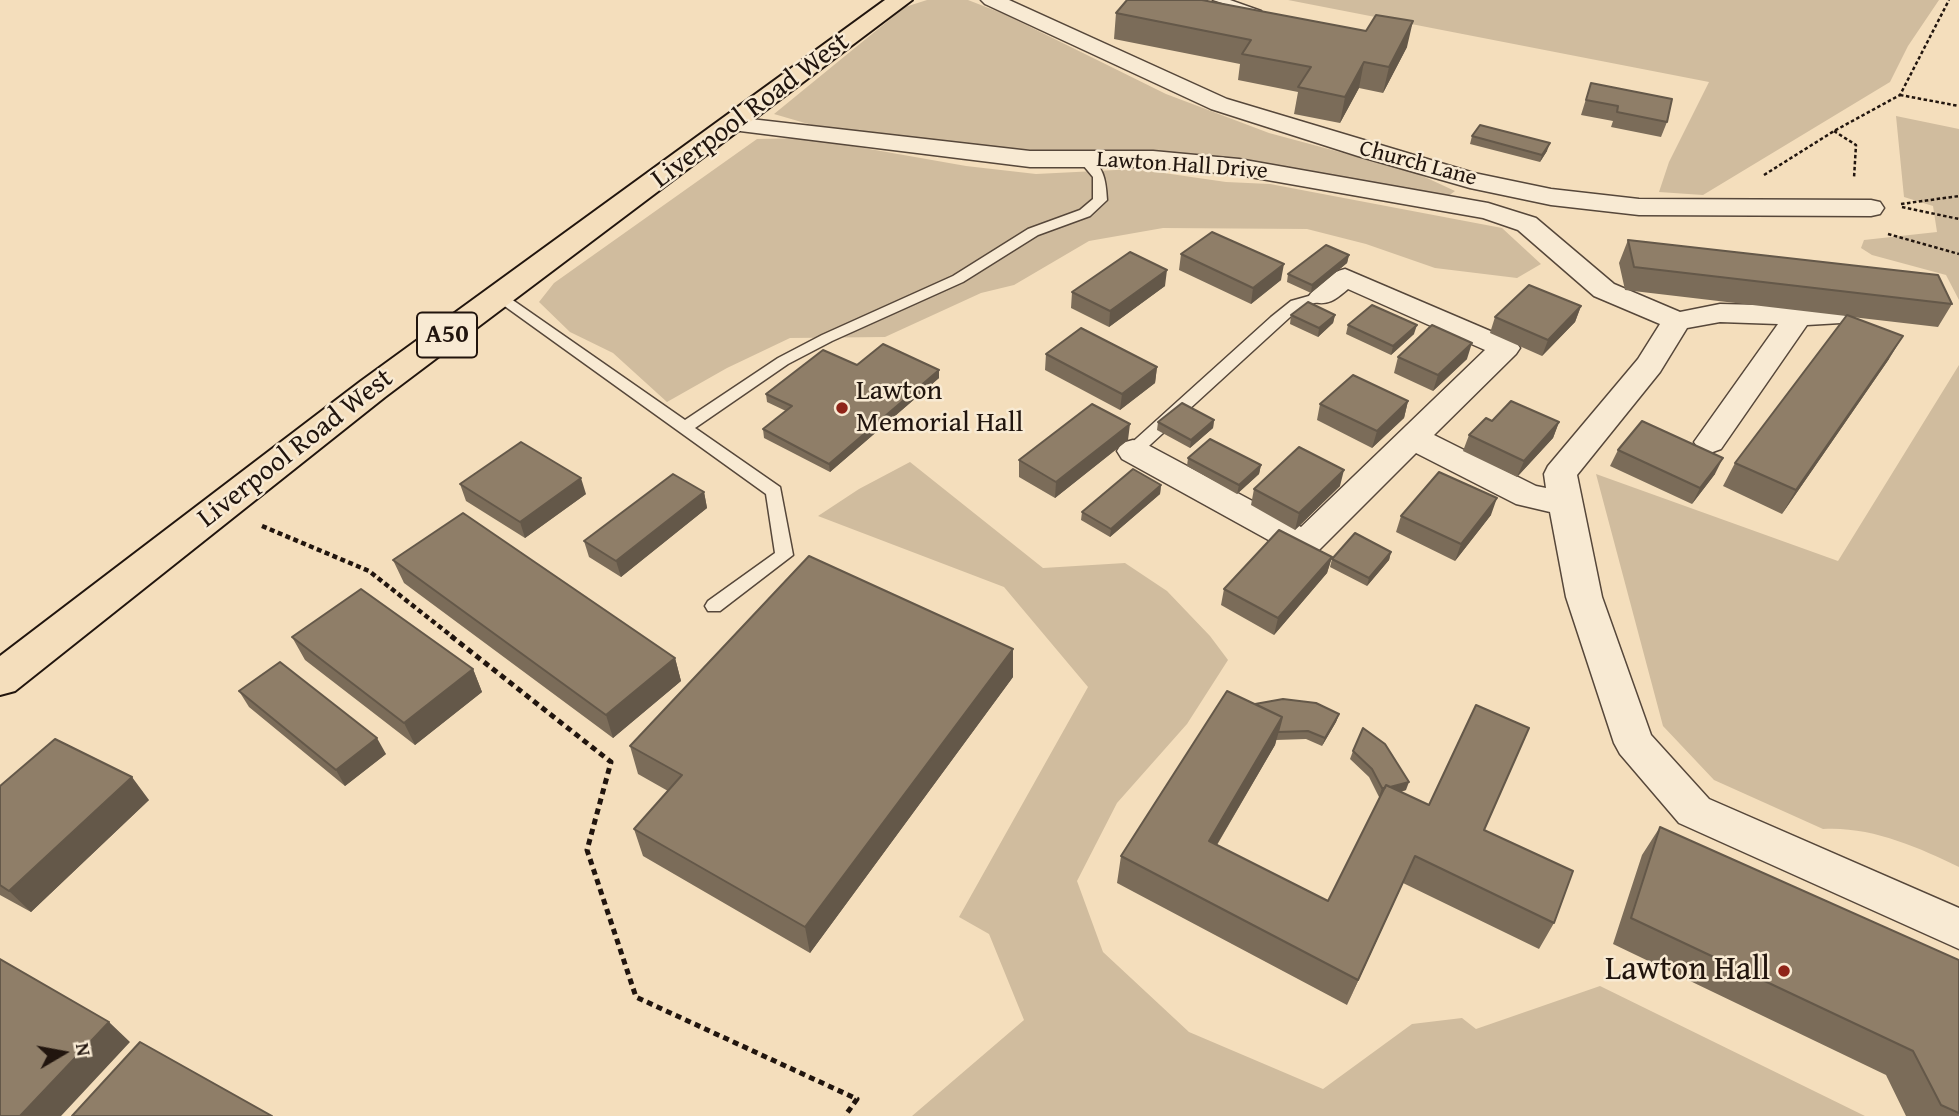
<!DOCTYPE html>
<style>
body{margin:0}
#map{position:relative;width:1959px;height:1116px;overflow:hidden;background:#f4debc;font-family:"Gentium Book Plus",serif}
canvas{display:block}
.north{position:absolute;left:28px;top:1018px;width:70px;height:70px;-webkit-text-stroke:5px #f8ead3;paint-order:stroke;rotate:80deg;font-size:19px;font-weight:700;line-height:28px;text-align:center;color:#21150e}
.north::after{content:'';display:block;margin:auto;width:24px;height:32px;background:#21150e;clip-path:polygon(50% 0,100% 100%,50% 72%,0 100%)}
</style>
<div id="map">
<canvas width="1959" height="1116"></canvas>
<div class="north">N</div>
</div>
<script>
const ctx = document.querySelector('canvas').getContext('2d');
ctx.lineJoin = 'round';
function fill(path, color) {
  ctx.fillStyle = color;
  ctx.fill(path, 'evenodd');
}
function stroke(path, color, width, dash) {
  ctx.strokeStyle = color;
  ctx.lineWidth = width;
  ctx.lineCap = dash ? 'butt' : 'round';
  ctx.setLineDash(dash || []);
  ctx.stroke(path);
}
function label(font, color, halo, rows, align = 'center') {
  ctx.font = font + ' "Gentium Book Plus",serif';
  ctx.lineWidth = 5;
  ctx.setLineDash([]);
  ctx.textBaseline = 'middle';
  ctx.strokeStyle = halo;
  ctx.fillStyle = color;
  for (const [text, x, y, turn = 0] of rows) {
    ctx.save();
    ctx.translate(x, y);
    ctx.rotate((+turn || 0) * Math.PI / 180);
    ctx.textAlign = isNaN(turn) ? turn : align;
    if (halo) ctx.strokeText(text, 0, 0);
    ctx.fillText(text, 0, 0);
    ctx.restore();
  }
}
fill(new Path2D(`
 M927,0h41l36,14 162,80 103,39 145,39 41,19 -8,6 -154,-29 -140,-18 -81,4 -71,-7 -179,-19 -48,-14 131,-107z
 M1288,0h651l-31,46 -18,36 -187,113 -44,-3 10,-30 40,-80z
 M1896,116l63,13v171l-13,-25 -74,-20 -11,-7 3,-8 73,-8 -4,-26 -29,-9z
 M807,138l159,28 70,8 100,-5 90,13 44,2 232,44 39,36 -24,14 -82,-10 -69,-24 -59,-15 -144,-1 -74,13 -75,44 -33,8 -96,44 -95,1 -63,30 -60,34 -54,-49 -43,-21 -31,-30 15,-19 203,-144z
 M1959,365v502c-41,-20 -89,-41 -136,-38l-109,-49 -51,-54 -67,-252 242,87z
 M910,462l133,106 82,-5 42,28 43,45 18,24 -41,64 -70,79 -40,78 26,71 86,80 134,57 89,-65 50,-6 14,11 124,-43 265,130h-953l112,-96 -35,-86 -30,-17 129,-230 -84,-100 -186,-71 41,-27z`), '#d0bc9e');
const service = new Path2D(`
 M1213,0h17l31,11 -5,3z
 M1084,155c20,8 22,26 23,45l-17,16 -52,19 -75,47 -131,59 -44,23 -93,64 85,59 13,68 -73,56h-12l-3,-5 3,-5 67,-48 -9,-59 -274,-197 7,-4 5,1 181,126 93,-62 44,-23 131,-59 75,-47 52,-19 13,-11v-22l-15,-18z
 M1323,292l7,4 -2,3 -27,8 -162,148h-12l-2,-4 2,-4 144,-130 20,-16z`);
const minor = new Path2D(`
 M981,0h28l218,99 247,74 77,16 88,10 232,1 9,2 4,6 -4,6 -9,2 -232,-1 -88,-10 -81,-17 -112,-32 -147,-47 -226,-105z
 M733,117l297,34h123l86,8 249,44 48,15 78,66 66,28 40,-8 79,2 42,5 5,6 -5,6 -34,2 -86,124 -11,4 -11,-4 -5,-7 84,-118 -58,-2 -33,6 -27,44 -83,103 25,122 49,138 58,64 250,109v41l-280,-126 -59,-69 -6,-11 -48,-146 -16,-85 -34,-8 -100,-51 -100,100 -12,3 -12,-3 -170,-94 -5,-8 5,-8 11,-3 11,3 157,84 184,-177 -137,-61c-12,10 -19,17 -35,13l-4,-6c8,-12 22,-24 36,-27l171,73 4,6 -4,6 -82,81 102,51 10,2 -2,-14 4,-8 90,-107 22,-35 -66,-28 -76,-66 -35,-12 -244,-43 -86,-8h-123l-306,-38 -3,-5 3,-5z`);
const primary = new Path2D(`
 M885,0h27l-527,397 -370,294 -15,4v-39l361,-275z`);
stroke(service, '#56473a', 3);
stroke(minor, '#56473a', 3);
stroke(primary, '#21150e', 4);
stroke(new Path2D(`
 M1900,95l59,11
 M1834,131l22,14 -2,33
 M1764,175l70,-44 66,-36 49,-95
 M1901,204l58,-8
 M1902,207l57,12
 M1888,234l71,20`), '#21150e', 2.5, [3.5, 2.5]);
stroke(new Path2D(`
 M262,526l107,45 85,67`), '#21150e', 4.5, [5, 3.5]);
stroke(new Path2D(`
 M451,636l160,126 -24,88 49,147 221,102 -12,17`), '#21150e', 5, [6, 4.5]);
fill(service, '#f8ead3');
fill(minor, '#f8ead3');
fill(primary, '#f4debc');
fill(new Path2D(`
 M1116,13l291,34 -24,46 -24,-5 -19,35 -46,-9 4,-22 -60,-12 2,-16 -126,-25z
 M1591,83l76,39 -6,15 -50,-10 2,-6 -32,-6z
 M1472,136l75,15 -7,11 -70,-18z
 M1628,240l324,64 -14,23 -86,-10 37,42 -107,155 -59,-28 12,-23 111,-147 -221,-26 -6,-27z
 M1181,254l100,26 -30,24 -72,-34z
 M1349,255l-2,8 -36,30 -24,-11 1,-8z
 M1165,286l-56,41 -38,-19 1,-16z
 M1581,306l-6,16 -33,34 -52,-23 5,-16z
 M1291,315h44l-2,8 -15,14 -28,-13z
 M1348,325l66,9 -23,21 -45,-21z
 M1046,354l111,13 -2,16 -35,27 -75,-40z
 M1398,357l69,2 -34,32 -39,-18z
 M857,365l82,13 -109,94 -66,-34 -1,-9 23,-18 -19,-9 -1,-8z
 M1408,401l-4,17 -32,30 -55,-28 3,-16z
 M1214,420l-1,8 -23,20 -33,-18 1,-8z
 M1492,421l67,1 -6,16 -36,39 -54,-26 6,-16z
 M1128,440l-73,58 -36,-21v-17z
 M1618,450l97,24 -23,30 -82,-38z
 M1188,458l73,7 -2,9 -22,20 -50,-28z
 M460,484l126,10 -61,44 -59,-37z
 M1161,485l-1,9 -50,43 -29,-17 1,-8z
 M1340,486l-45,44 -44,-25 3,-16z
 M704,492l3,16 -86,69 -32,-20 -5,-16z
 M1491,515l-36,46 -59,-29 5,-16z
 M1391,552l-2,8 -22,26 -37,-19 2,-8z
 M1332,557l-5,16 -53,62 -53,-30 3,-16z
 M393,560l282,98 6,23 -68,57 -209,-155z
 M292,637l181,32 9,23 -67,53 -110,-85z
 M1013,677l-203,276 -167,-97 -9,-27 34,-38 -30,-17 -8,-28z
 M239,691l147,63 -41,32 -96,-79z
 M1255,704l84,10 -3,8 -14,24 -16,-7 -30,1 -1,5 -58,100 111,56 53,-105 -2,1 -10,-20 -19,-18 3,-8 53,39 -5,2 83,38 70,93 -15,26 -136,-66 -56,122 -230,-122 4,-27z
 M0,786l149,14 -118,112 -31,-17z
 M1660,827l299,133v156h-53l-20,-41 -273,-131 29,-89z`), '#7b6c59');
fill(new Path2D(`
 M1413,21l-6,26 -24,46 6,-26z
 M1364,62l-5,26 -19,35 5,-26z
 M1550,143l-3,8 -7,11 2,-7z
 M1349,255l-2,8 -36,30 1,-8z
 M1284,264l-3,16 -30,24 2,-16z
 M1167,270l-2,16 -56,41 1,-16z
 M1581,306l-6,16 -33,34 6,-16z
 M1335,315l-2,8 -15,14 1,-9z
 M1417,325l-3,9 -23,21 2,-9z
 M1903,336l-14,23 -107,155 14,-24z
 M1472,343l-5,16 -34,32 5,-16z
 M1157,367l-2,16 -35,27 2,-16z
 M939,370v8l-109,94 -1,-8z
 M1408,401l-4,17 -32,30 5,-17z
 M1214,420l-1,8 -23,20 1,-8z
 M1559,422l-6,16 -36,39 7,-16z
 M1130,424l-2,16 -73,58 1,-16z
 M1723,458l-8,16 -23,30 8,-16z
 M1261,465l-2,9 -22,20 2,-9z
 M1344,470l-4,16 -45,44 4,-17z
 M581,478l5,16 -61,44 -5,-16z
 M1161,485l-1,9 -50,43 1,-8z
 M704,492l3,16 -86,69 -5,-16z
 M1497,498l-6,17 -36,46 6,-17z
 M1391,552l-2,8 -22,26 2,-8z
 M1332,557l-5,16 -53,62 4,-17z
 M1013,649v28l-203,276 -5,-26z
 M675,658l6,23 -68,57 -7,-23z
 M473,669l9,23 -67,53 -11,-22z
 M1339,714l-3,8 -14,24 3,-8z
 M1282,717l-3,14 -4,14 -72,123 6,-27z
 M377,738l9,16 -41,32 -9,-16z
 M132,777l17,23 -118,112 -22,-21z
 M1409,782l-3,8 -27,7 3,-9z
 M1415,856l-12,27 -56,122 11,-25z
 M109,1022l21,20 -69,74h-41z`), '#645849');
const building = new Path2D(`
 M1127,0h75l164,31 10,-16 37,6 -24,46 -25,-5 -19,35 -47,-10 13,-20 -69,-13 9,-14 -135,-27z
 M1591,83l81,16 -5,23 -50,-10 1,-6 -32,-6z
 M1480,125l70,18 -8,12 -70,-19z
 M1212,232l72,32 -31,24 -72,-34z
 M1628,240l310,35 14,29 -318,-37z
 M1326,245l23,10 -37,30 -24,-11z
 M1130,252l37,18 -57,41 -38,-19z
 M1529,285l52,21 -33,34 -53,-23z
 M1308,302l27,13 -16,13 -28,-13z
 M1372,305l45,20 -24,21 -45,-21z
 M1847,315l56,21 -107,154 -61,-27z
 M1432,325l40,18 -34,32 -40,-18z
 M1081,328l76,39 -35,27 -76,-40z
 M883,344l56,26 -110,94 -66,-35 29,-23 -26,-12 57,-44 34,15z
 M1353,375l55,26 -31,30 -57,-27z
 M1511,401l48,21 -35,39 -55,-26 17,-17 6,3z
 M1182,403l32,17 -23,20 -33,-18z
 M1092,404l38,20 -74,58 -37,-22z
 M1642,421l81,37 -23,30 -82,-38z
 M1210,439l51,26 -22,20 -51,-27z
 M521,442l60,36 -61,44 -60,-38z
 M1299,447l45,23 -45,43 -45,-24z
 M1133,469l28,16 -50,44 -29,-17z
 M1439,472l58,26 -36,46 -60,-28z
 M673,474l31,18 -88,69 -32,-20z
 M463,513l212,145 -69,57 -213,-155z
 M1279,530l53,27 -54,61 -54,-29z
 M1355,533l36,19 -22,26 -37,-19z
 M809,556l204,93 -208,278 -171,-98 48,-54 -52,-29z
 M361,589l112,80 -69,54 -112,-86z
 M280,662l97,76 -41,32 -97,-79z
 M1227,691l55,26 -73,124 119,60 58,-116 43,20 47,-100 53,23 -45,102 89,41 -19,52 -139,-67 -57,124 -237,-124z
 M1283,699l33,4 23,11 -14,24 -17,-7 -30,1 4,-15 -27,-13z
 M1363,728l22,16 24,38 -19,5 -4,-2 -1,3h-3l-10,-19 -19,-18z
 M55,739l77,38 -123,114 -9,-6v-99z
 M1660,827l299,133v153l-18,-8 -28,-54 -282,-133z
 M0,959l109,63 -89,94h-20z
 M140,1042l132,74h-200z`);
fill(building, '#8f7e68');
stroke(building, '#645849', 2);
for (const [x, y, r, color] of [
 [842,408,7,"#8f2418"],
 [1784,971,7,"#8f2418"]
]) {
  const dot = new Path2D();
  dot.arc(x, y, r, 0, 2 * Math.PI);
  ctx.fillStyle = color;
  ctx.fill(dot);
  stroke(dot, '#f8ead3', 2.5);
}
label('23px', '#21150e', '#f8ead3', [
 ["Church Lane",1418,164,15],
 ["Lawton Hall Drive",1182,166,4]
]);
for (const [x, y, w] of [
 [447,335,60]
]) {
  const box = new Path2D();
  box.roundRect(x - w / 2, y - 22.5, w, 45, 5);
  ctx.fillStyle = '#f8ead3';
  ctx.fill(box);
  stroke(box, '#21150e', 2);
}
label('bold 26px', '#21150e', null, [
 ["A50",447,335]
]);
label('28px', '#21150e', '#f8ead3', [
 ["Liverpool Road West",751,111,-37],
 ["Liverpool Road West",296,449,-38]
]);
label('28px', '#21150e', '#f8ead3', [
 ["Lawton",856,392],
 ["Memorial Hall",856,424]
], 'left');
label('33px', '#21150e', '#f8ead3', [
 ["Lawton Hall",1770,971]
], 'right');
</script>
